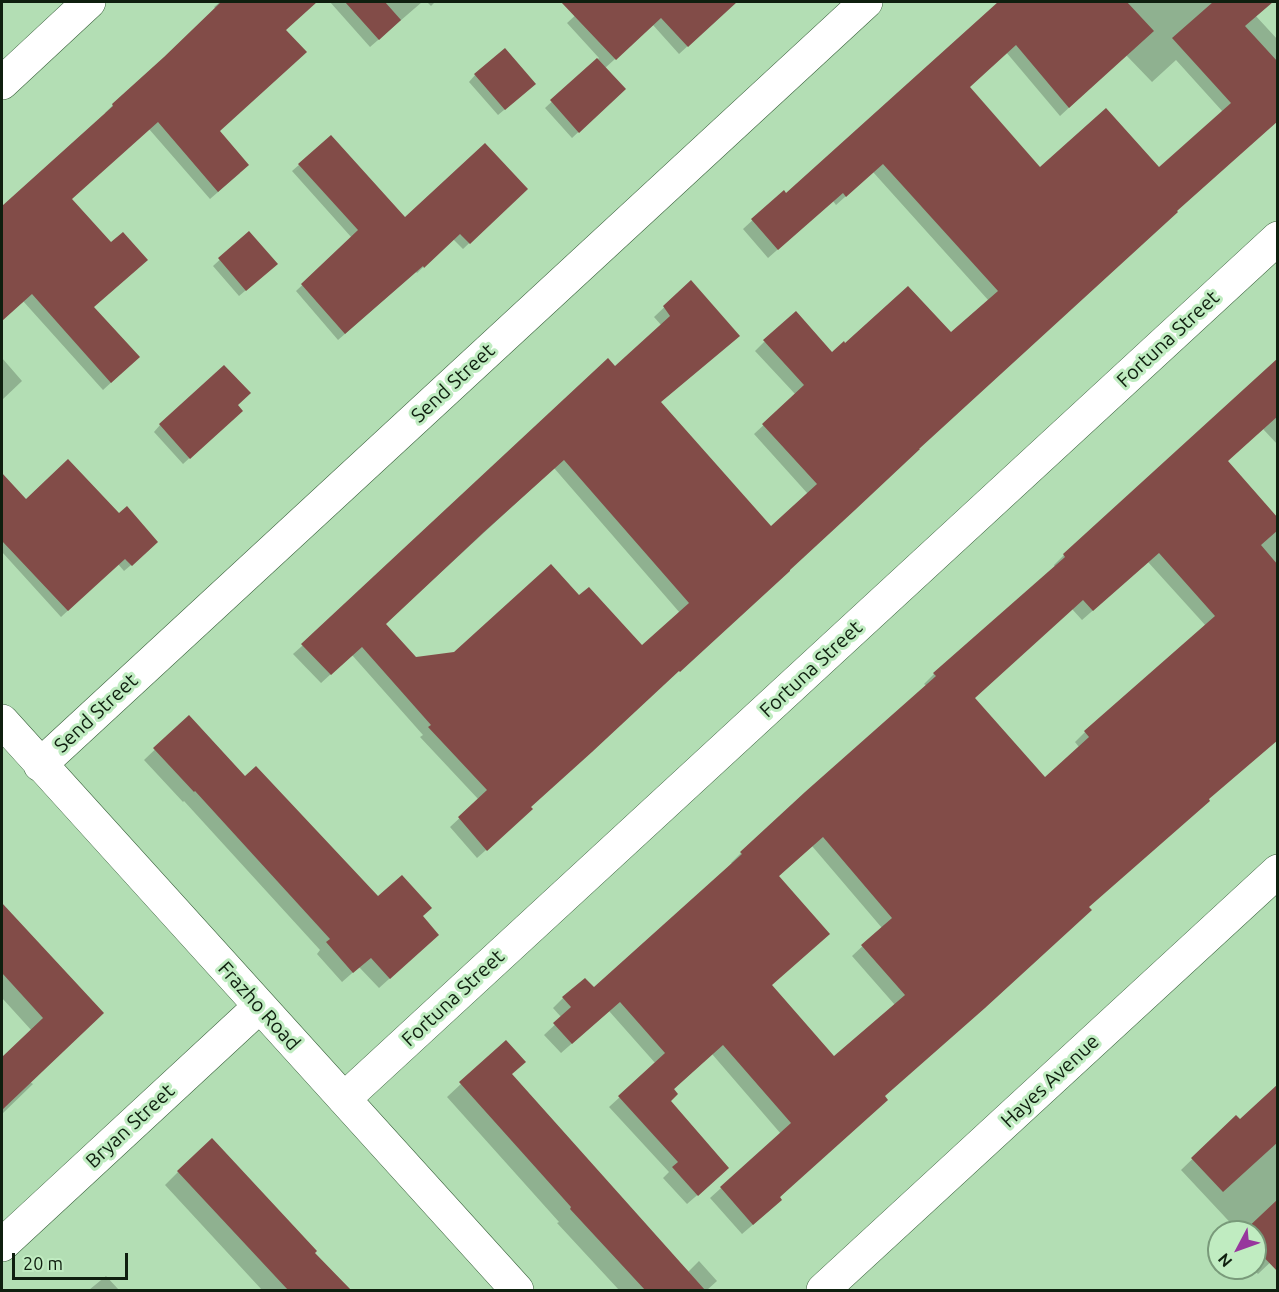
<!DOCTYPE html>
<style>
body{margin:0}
#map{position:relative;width:1279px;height:1292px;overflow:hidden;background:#b3deb4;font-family:Ubuntu,sans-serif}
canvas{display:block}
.frame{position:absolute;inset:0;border:3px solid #0f1f0f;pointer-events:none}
.north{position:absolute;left:1207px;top:1220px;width:60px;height:60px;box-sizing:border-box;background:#c0ecc1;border:2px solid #799a7a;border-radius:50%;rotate:229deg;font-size:16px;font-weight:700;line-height:24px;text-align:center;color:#0f1f0f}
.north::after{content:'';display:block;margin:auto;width:21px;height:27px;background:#97369d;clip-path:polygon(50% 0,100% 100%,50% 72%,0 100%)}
.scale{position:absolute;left:12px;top:1253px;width:116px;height:27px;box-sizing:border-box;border:3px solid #0f1f0f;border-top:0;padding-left:8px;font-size:18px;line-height:21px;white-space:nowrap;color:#0f1f0f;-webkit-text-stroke:4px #c0ecc1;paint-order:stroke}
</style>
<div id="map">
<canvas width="1279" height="1292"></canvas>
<div class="frame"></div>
<div class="north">N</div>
<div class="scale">20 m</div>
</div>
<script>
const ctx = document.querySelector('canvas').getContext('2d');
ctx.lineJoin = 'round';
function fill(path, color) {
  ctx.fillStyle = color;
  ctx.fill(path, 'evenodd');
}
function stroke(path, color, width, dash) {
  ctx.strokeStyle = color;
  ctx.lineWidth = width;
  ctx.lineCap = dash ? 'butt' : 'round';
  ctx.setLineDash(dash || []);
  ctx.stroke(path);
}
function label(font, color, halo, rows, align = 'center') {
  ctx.font = font + ' Ubuntu,sans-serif';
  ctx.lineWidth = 6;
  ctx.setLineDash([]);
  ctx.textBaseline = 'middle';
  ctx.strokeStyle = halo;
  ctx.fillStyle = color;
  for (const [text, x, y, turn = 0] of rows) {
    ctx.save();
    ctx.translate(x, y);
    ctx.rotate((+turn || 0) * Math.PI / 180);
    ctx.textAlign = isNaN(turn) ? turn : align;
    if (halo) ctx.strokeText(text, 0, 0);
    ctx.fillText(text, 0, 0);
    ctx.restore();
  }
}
fill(new Path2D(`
 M220,2h96l-32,28 -66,101 22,42 -30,26 -61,-70 -79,70 23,108 37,58 -27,25 -80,-89 -21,19v-112l104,-94 -1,-1 8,-8 52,-47 51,-49 -2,-2z
 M330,2h92l-52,45z
 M427,2h8l-4,4z
 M590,2h146l-57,52 -26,-29 -48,43 13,27 -46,43 -27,-30 54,-50 -32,-35z
 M1002,2h241l35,38v79l-103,92 -646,596 -7,11 -45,40 -27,-31 29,-27 -59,-63 3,-2 -71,-80 -31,28 -28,-29 369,-328 -8,-9 37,-35 47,54 -79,67 111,125 38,-34 -54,-60 42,-39 -41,-44 9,-9 68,12 118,-20 39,-33 -116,-129 -37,33 -3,-4 -65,57 -25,-29 40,-37 3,3zM1006,52l54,64 66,-61 26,27 24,-22 47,52 -64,57h-119l-72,-82zM554,468l126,145 -39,34 -62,-50 -124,57 -39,5 -31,-35z
 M475,75l53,15 -30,25 -29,-33z
 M331,137l74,82 121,-30 -63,60 -10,-10 -36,34 -1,-1 -78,68 -42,-49 56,-53 -60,-67z
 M249,233l21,37 -31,26 -26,-30z
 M2,358l20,23 -20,19z
 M1278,360v85l-15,-16 -37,32 52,59v214l-71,66 -119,107 -205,190 -104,101 -9,12 -28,24 -32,-36 71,-64 -69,-80 -39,36 -4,11 48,77 -30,26 -24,-26 6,-6 -60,-65 47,-43 -47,-53 -48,42 -17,-18 18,-17 -9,-10 10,-10 30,-9 140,-125 -2,-1 10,-10 186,-167 -3,-2 10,-10 121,-107 -1,-2 10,-10zM1148,562l58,64 -121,106 -10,10 4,5 -34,32 -72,-81 99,-89 10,11zM812,846l70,82 -30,28 43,49 -61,54 -63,-73 7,-109z
 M234,417l-51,47 -29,-32 6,-7z
 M2,475l24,26 124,48 -26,22 -6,-7 -57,53 -59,-65z
 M189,717l56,61 133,120 49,47 -48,43 -20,-21 -17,15 -25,-28 3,-4 -136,-149 -1,1 -39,-42z
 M2,905l100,108 -72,69 3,2 -31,30v-55l30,-28 -30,-33z
 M506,1042l5,32 176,199 12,-12 18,20 -10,9h-88l-62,-67 2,-1 -112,-125z
 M1278,1086v169l-20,19 -6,-6h3v-36h-16l-58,-62 55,-53 4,4z
 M178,1172l135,81 36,37h-87l-97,-105z
 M106,1276l13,14h-30z`), '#0003');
fill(new Path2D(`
 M221,2h96l-31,28 21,22 -87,79 29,34 -31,27 -60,-70 -86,77 39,43 12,-10 25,28 -54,47 46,50 -29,26 -79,-89 -30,27v-115l111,-100 -1,-2 52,-47z
 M345,2h40l16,18 -22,20z
 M561,2h176l-49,45 -27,-29 -45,42z
 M998,2h129l27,29 -85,77 -53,-63 -46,42 70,80 66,-59 53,59 72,-64 -59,-65 41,-36h60l-28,24 33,36v59l-101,90 1,1 -259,237h1l-65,61 -65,60v1l-110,101 -1,-1 -87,81 -61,55 2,2 -46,42 -29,-34 29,-27 -59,-63 3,-2 -69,-78 -31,28 -30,-31 307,-286 7,8 55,-50 -7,-10 28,-26 49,56 -79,66 110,124 46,-42 -55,-60 42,-39 -41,-45 33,-29 36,41 12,-11 1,2 63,-57 43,46 47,-41 -115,-127 -37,33 -3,-4 -65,57 -27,-31 33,-29 2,3zM564,460l125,143 -47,42 -53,-58 -10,8 -28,-31 -97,88 -38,5 -30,-33 98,-92z
 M505,48l31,36 -31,26 -31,-36z
 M597,58l29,31 -47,44 -29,-33z
 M331,135l74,82 80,-74 43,46 -58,55 -10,-10 -36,34 -1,-2 -78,68 -44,-50 57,-54 -60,-66z
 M249,231l29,33 -32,27 -28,-33z
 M1278,358v58l-50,45 50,57v12l-17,15 17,20v175l-69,59 1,2 -121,106 3,3 -107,98 -100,88 3,4 -108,97 2,3 -29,25 -33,-38 71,-64 -68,-78 -49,44 4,5 -7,7 58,67 -31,28 -26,-29 6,-5 -60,-66 47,-43 -45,-51 -48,42 -19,-21 18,-16 -9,-10 23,-19 9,9 148,-133 -2,-2 65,-60 131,-116 -3,-3 132,-116 -2,-3zM1159,553l56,63 -131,115 5,6 -44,40 -70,-79 108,-98 10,11zM823,837l69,81 -31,27 44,50 -71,61 -62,-71 58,-51 -51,-58z
 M224,365l27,28 -13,12 5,6 -53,48 -31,-35z
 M68,459l51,54 8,-7 31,36 -26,24 -7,-7 -57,52 -66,-70v-68l24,26z
 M189,715l56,61 11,-10 122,130 24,-21 30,33 -9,8 16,19 -49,44 -19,-21 -18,15 -27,-31 4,-3 -135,-148 -1,1 -41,-44z
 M2,903l102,110 -102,97v-53l41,-39 -41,-45z
 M506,1040l20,22 -14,12 193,216h-60l-75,-81 1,-2 -112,-125z
 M1278,1084v58l-55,50 -32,-34 45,-43 4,4z
 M212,1138l105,113 -2,2 36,37h-63l-111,-119z
 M1278,1199v73l-23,-24v-16h-12z`), '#824c48');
const minor = new Path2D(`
 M2,83l87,-81
 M2,721l515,569
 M40,765l826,-763
 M344,1099l934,-861
 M2,1245l257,-238
 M823,1290l455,-419`);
stroke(minor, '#3b623d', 34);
stroke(minor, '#fff', 33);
label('20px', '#0f1f0f', '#c0ecc1', [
 ["Fortuna Street",1168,339,-43],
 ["Send Street",453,383,-43],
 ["Fortuna Street",811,669,-43],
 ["Send Street",96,713,-43],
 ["Fortuna Street",453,998,-43],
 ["Frazho Road",259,1006,48],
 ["Hayes Avenue",1050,1081,-43],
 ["Bryan Street",130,1126,-43]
]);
</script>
